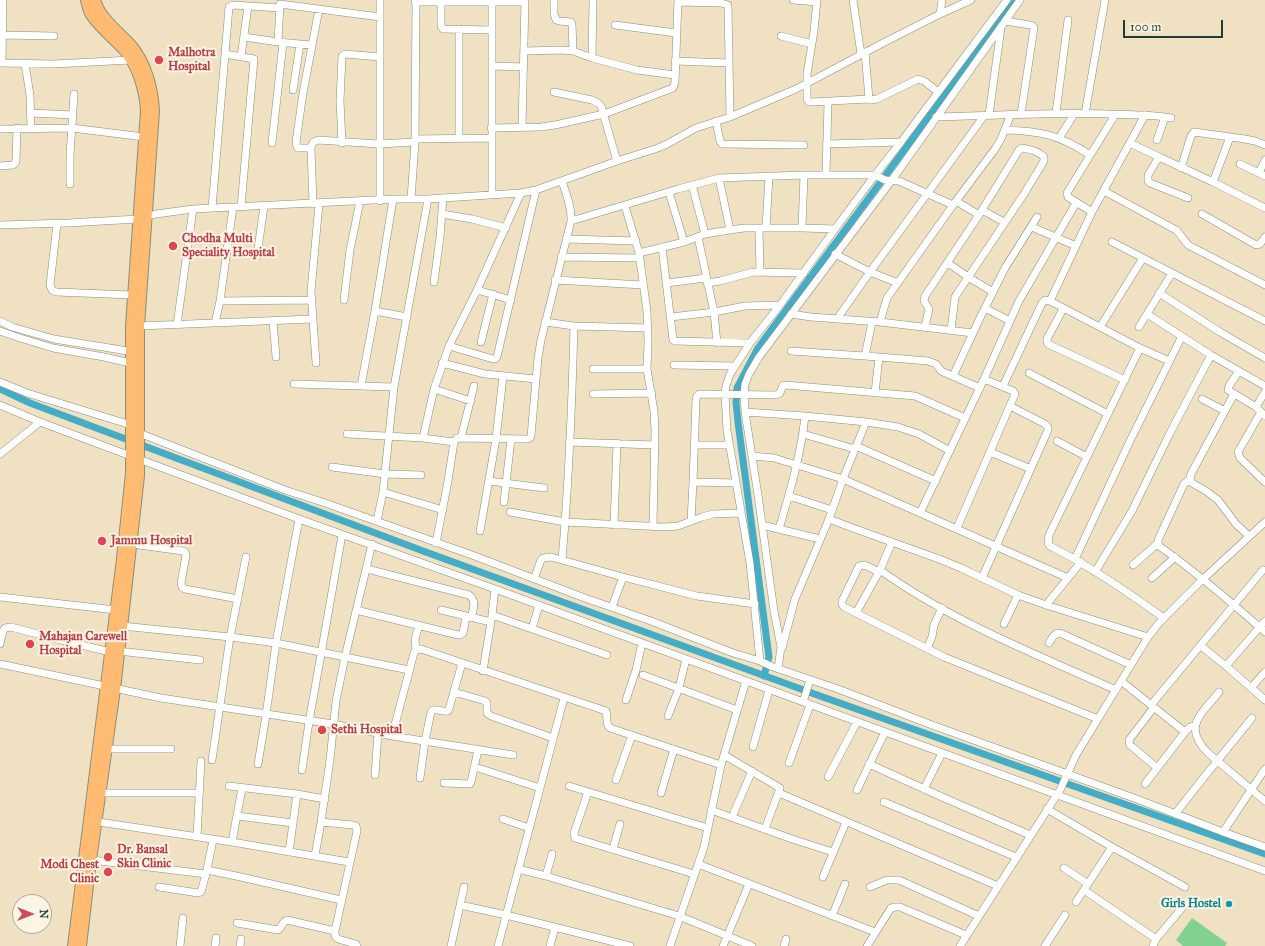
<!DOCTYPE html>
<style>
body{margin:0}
#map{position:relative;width:1265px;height:946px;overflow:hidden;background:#f1e1c3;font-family:"IM FELL Great Primer",serif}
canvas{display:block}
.north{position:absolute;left:12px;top:894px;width:40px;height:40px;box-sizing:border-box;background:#fcf5e5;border:1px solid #a4ab9e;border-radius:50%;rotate:90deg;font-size:11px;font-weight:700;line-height:16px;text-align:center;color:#1f3d34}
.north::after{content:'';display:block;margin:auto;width:14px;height:18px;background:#d1495b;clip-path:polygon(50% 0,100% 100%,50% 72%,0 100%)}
.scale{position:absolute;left:1123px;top:20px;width:100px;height:18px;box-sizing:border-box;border:2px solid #1f3d34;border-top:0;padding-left:5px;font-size:12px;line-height:14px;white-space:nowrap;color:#1f3d34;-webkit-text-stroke:3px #fcf5e5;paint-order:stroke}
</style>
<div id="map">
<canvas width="1265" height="946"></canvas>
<div class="north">N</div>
<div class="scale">100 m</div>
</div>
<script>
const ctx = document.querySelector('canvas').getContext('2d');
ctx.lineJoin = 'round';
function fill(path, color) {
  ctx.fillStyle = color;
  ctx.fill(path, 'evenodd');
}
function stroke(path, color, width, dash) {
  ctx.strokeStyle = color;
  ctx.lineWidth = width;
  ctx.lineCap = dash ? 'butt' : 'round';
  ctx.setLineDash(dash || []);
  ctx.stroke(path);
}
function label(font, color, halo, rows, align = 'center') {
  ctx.font = font + ' "IM FELL Great Primer",serif';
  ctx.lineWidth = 4;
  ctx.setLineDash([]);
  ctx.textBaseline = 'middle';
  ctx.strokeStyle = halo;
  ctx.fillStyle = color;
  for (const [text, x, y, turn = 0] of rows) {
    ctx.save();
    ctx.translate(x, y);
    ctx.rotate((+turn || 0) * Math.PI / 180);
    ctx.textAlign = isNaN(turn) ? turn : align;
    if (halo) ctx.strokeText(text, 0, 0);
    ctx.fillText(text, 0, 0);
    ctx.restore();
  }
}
fill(new Path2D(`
 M1192,918l35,25 -2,3h-42l-7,-6z`), '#83d190');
stroke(new Path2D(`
 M0,389l30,14 393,148 397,145 445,158
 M764,676l5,-19 -31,-235 -2,-19 1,-15 21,-40 257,-348`), '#45acc5', 7);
const minor = new Path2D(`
 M554,0v14l2,6 3,1 12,1 1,2 1,27
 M793,0l24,2
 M817,0l-3,31 -7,43v25l2,3h2l58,-3
 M853,0l8,54
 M415,2h110
 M441,2v24l2,3 49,1
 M678,2l43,1 7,2 2,112
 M280,4l100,13
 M940,14l2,-14
 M1005,21l25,4 3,1 1,2 -13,86
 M615,25l61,8
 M3,35l51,1
 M781,36l31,8
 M244,37l34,5 33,3
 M278,42l2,-38
 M524,51l38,-1 11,1 19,7 45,12 38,5
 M865,52l4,47 2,1 6,-1 41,-20 6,2 14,11
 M225,54l29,5 -13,148
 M241,57l7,-51
 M592,58l1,-58
 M675,61l54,2
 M0,63l54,1 77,-4
 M2,63l1,-63
 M25,64l5,31 1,33
 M492,66l32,1
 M293,90l7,-46
 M554,92l38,8 6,3 3,3 16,55
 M31,113l42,2
 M1056,113l12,-93
 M1085,114l20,-114
 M989,115l12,-87
 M936,117c57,-1 114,-5 171,-3 22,1 43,0 64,4
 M716,121l4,20 2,3 82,1
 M522,127l3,-127
 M491,128l50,-1 14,-2 49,-11 69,-26 2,-6 3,-82
 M0,129l72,-1 72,9
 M1005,130c36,1 55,5 85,25
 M1059,138l16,-25
 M415,139l76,-1
 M459,139v-110
 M1157,140l8,-23
 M272,143l11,-100
 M342,143l-2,-42 2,-45 3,-2 35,3
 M1130,143l29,14
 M826,144l75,-2
 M311,148h-12l-2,-1 -1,-5 7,-49 16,-84
 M1240,164l25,12
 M0,166l13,-1 3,-3 1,-34
 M1181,168l10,-32 3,-4 51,7 10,2 10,4
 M1259,173l6,-13
 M826,175l2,-73
 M719,178l11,52
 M1213,182l17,-45
 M70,184v-29l4,-61
 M692,185l13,49
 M1104,191l72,39c5,4 8,12 14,16l75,39
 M669,192l15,50
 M492,195v-193
 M1188,198l-38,-15 -2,-2v-6l11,-18 54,25 52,26
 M411,199l4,-57 1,-142
 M380,201v-201
 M956,201l23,14
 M313,204l-2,-56c1,-5 2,-6 7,-8l61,4 36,-2
 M625,206l14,47 8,58 1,32 -1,26 7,42 1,20 -2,95
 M212,208l17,-201 4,-2 47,3
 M982,210l22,12
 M1092,212l-24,-15 -1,-4 48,-78
 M442,214l30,5 34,9
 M1202,214l54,31 4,-1 5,-7
 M571,221l107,-32 41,-11 85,-3h71l10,5 14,1 54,24
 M57,224l-7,61 2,5 4,2 76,3
 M0,225l68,-2 70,-4 18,-5 37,-5 200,-10h35l93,-6 15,-3 81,-29 41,-13 9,-4 29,-16 34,-11 66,-28 87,-46 57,-29 31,-14
 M1032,227l44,19
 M766,228l3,-52
 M802,228l2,-53
 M759,229l1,43
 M698,237l16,75 3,31
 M566,239l70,2
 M1112,242l153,79
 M662,247l11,93 2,1 75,2
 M639,253l45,-11 21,-8 25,-4 14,-2h58l33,1
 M835,254l35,18 28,11
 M257,256l7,-50
 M561,257l79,1
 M948,263l20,14 25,15
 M555,280l88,5
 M434,282l6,-45 3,-39
 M667,283l39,-5
 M707,283l13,-2 33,-9 51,1
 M477,290l34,10
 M1159,293l61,39 45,26
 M344,300l6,-50 10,-49
 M220,301l92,-1
 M1050,301l42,-89 53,-97
 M985,308l25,13
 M1063,309l-16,30v3l1,2 77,36
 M375,311l32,6
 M791,314l20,3 69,5 93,11
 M1147,314l64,41 54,31
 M671,317l43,-5 31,-6 35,-1
 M837,319l33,-47 114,-156
 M0,321l12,6 42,12 80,13
 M273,321l3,36
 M545,322l29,4 74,2
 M880,322l7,-24 69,-97 39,-52 6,-10 10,-25
 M215,323l5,-22 13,-94
 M177,325l16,-116
 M139,326l174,-7
 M925,327l4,-18 -5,-8 1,-5 54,-81 40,-65 3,-2c8,1 17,4 22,9v4l-20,33 -69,103 -4,33
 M1100,327l43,-69
 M1139,327l33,-54
 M0,331l20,7 33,10 51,9 31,7
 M481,342l12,-48
 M449,346l44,13h2l2,-2 39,-167
 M1140,348l-91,187 -1,8 2,3c40,20 77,46 114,72
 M791,351l88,6 49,4 8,3 5,7 39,17
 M865,356l7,-34
 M316,363l-5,-72 8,-87
 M442,363l43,11 51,5
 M674,365l60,1
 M593,369h54
 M1239,371l-10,15 -1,4 28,17 9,9
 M1029,373l79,41
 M953,376l26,-56 26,-52 32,-51
 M0,382l27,11 104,32
 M294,384l100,3
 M361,386l14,-75 18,-112
 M1003,386l39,-83 3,-3 5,1 90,47 29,13
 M434,389l37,12
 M875,393l4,-36
 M593,394l59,-1
 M1234,394l-43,80 -1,5 2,4 14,8 12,9 18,24 13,12
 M1202,399l23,12
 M0,405l40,17 259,97 196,70 770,282
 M1256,407l9,-15
 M745,412l60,4 61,6 32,5 21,7 31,17
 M1261,412l-23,40 2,6 25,24
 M139,433l146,57 40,13 147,52 110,42 69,24 82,32 27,8 13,6 65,22 94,36 202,73 89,34 42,15
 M347,434l76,4 31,4
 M803,434l52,15
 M423,438l11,-49 15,-43 28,-56 44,-97
 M461,438l13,-52
 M1057,441l30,16
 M569,442l86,3
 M694,445h35
 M856,446l80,35
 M990,452l41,17
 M0,454l40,-32
 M752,456l22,2 69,21 225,99
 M332,467l53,7 36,1
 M1190,479l-6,5 -26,56v3l1,3c37,26 72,56 106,86
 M489,481l55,7
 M693,482l3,-82 1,-4 2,-2 77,1 4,-2 3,-8h2l130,11 50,22
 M383,492l60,18
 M789,496l43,14
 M504,502l7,-63
 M510,512l55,10 100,5 13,-1 24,-9 11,-3 28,-1
 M920,513l64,-134 35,-78 57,-98
 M829,519l21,8 89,32 22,9 57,27 28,10 102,32
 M377,521l6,-29 11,-105 34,-188
 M691,521l2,-39 43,1
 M614,525l3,-82
 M762,525l58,14
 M957,528l58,-134 -2,-3 -29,-12
 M779,529c11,-37 22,-75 26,-113
 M480,531l16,-92 7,-63
 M436,543l12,-62 6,-39 3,-4 70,1 3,-1 1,-2 7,-78 3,-18 30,-119c1,-14 -5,-27 -9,-40
 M132,544l51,7 2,1 1,3 -5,28 1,4 3,2 53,10
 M562,559c7,-77 10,-155 12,-233
 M1075,559l54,-116 53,-107
 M1133,565l25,-22
 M367,569l102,26c8,6 4,15 2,23
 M880,570c71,51 155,84 236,120
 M878,572c-5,-3 -13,-9 -19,-6l-17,35v3l2,3 100,50 154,62
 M1095,572l37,-61 38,-78 41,-78
 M982,578l66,-148v-3l-3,-3 -35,-18
 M1152,578l23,-21
 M534,579l7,-19 2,-2 8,-1 72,20 74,19 58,8
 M0,597l116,13
 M1046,605l35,-43
 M612,607l11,-30
 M356,610l102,25h2l3,-2 3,-16
 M441,610l50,12
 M856,613l24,-43 12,-28
 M492,615l115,40
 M1004,624l14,-29
 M122,626l108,11 46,6 133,27
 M532,629l7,-24
 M1049,643c3,-5 5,-10 11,-10l71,32
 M0,644l3,-13 2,-3 6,-1 42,11 57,14
 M1201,646l25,20 39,34
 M782,648l13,-49 34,-80 14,-40 23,-57
 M927,648l5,-11 2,-12 8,-17
 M416,650l-1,-11 4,-14
 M118,651l82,9
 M760,661l-10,-98 -23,-133 -2,-36 1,-8 4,-12 20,-31 30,-38 55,-76 40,-54 26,-33 106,-142
 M0,664l161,34 172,26 59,12 121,19
 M1226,666l39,-45
 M778,669l3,-22 -7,-36 -16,-116 -13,-83 -1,-18 1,-10 4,-10 10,-17 133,-177 128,-180
 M483,671l9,-56 3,-26
 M643,675l94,35
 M1121,681l64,51
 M1251,688l14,-16
 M454,692l31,9 2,2v10l4,3 62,22
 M1219,692c-18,23 -37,34 -11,61l57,48
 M626,700l10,-30 6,-27
 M803,702l7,-22
 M1151,705l112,-135
 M1154,707l-25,33 1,5 26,22
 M668,716l11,-28 7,-29
 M392,736l22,-83 2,-3 5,-1 182,61 3,1c2,6 -1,13 4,17l111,37
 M753,747l16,-57
 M106,749h65
 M724,755l56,33 -15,41
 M212,760l18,-123 16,-80
 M789,763l21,-58
 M258,764l8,-49 10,-72 23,-124
 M869,764l73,33 88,38
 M475,767l65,21
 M302,770l7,-48 33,-187
 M375,775l3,-42
 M828,777l29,-55
 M420,778l5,-37 6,-29 2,-2c5,-1 9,2 15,1l1,-2 13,-46
 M616,780l16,-45
 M444,783l26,1 1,-2 7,-32
 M1145,784l40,-52 5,-5 5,-1
 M229,786l68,8 28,5
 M569,786l139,42
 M924,789l18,-36
 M857,790l28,-58
 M588,792l-14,41 1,5 119,36
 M101,793h98
 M661,793l13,-44
 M779,793l219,93
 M884,802l132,55
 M1047,809l65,38 73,40
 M711,810l84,30 38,12
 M1175,814l26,-33 51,-63
 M237,816l56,7
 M732,817l20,-46
 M503,819l26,9
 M92,821l140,21 117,20
 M321,822l32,3 3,1 1,5 -22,100v5l3,3 18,5 1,2
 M1223,832l42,-63
 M197,837l4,-76
 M232,842l10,-54
 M613,849l7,-25
 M289,852l8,-58
 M315,856l6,-34 9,-62 6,-59 9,-44 27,-113
 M91,860l115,14
 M698,864l177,68
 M1064,868l24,16
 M518,869l28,7 133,40 73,30
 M207,870l34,7 100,23
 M546,876l6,-22
 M823,877l23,-55
 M159,887l39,6 3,-1 5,-18 7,-34
 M870,887l17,-7h12l80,36
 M1084,890l72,49
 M1076,902l36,-55
 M460,905l46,10 124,31
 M832,916l13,-32
 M237,923l41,7c4,-3 4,-8 9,-10l48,11
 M180,946l3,-28
 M215,946l1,-8
 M240,946l1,-7
 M451,946l13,-59
 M498,946l66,-248
 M550,946l5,-19
 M670,946l34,-99 17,-82 25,-84
 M723,946l26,-62
 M784,946l2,-7
 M867,946l24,-38 4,-1h5l66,28
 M960,946l100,-156 16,-35 72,-118 11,-14 43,-43 63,-58
 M1045,946l20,-31
 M1153,946l3,-7 26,-31`);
const highway = new Path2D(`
 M73,946l49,-387 9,-86v-147l15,-215c-1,-20 -8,-44 -21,-60 -11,-12 -25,-23 -34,-36 -3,-5 -4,-10 -5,-15
 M81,946l10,-86 24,-171 24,-213v-150l15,-215c-1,-22 -8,-49 -23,-66 -12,-13 -31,-27 -36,-45`);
stroke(minor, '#888f7c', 8);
stroke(highway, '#888f7c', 12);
stroke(minor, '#fff', 7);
stroke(highway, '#ffbb71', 10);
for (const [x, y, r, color] of [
 [159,60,5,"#e0444e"],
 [173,246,5,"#e0444e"],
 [102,541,5,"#e0444e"],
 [30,644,5,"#e0444e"],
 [322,730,5,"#e0444e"],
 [108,857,5,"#e0444e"],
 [108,872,5,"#e0444e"],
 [1229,904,4,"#0f9aa8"]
]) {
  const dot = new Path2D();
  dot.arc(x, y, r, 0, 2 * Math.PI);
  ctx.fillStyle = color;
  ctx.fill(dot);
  stroke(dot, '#fcf5e5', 1.5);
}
label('bold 12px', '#be3a42', '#fcf5e5', [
 ["Malhotra",168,53],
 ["Hospital",168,67],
 ["Chodha Multi",182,239],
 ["Speciality Hospital",182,253],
 ["Jammu Hospital",111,541],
 ["Mahajan Carewell",39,637],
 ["Hospital",39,651],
 ["Sethi Hospital",331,730],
 ["Dr. Bansal",117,850],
 ["Skin Clinic",117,864],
 ["Modi Chest",99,865,"right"],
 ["Clinic",99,879,"right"]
], 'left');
label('bold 12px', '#0d838f', '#fcf5e5', [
 ["Girls Hostel",1221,904]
], 'right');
</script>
